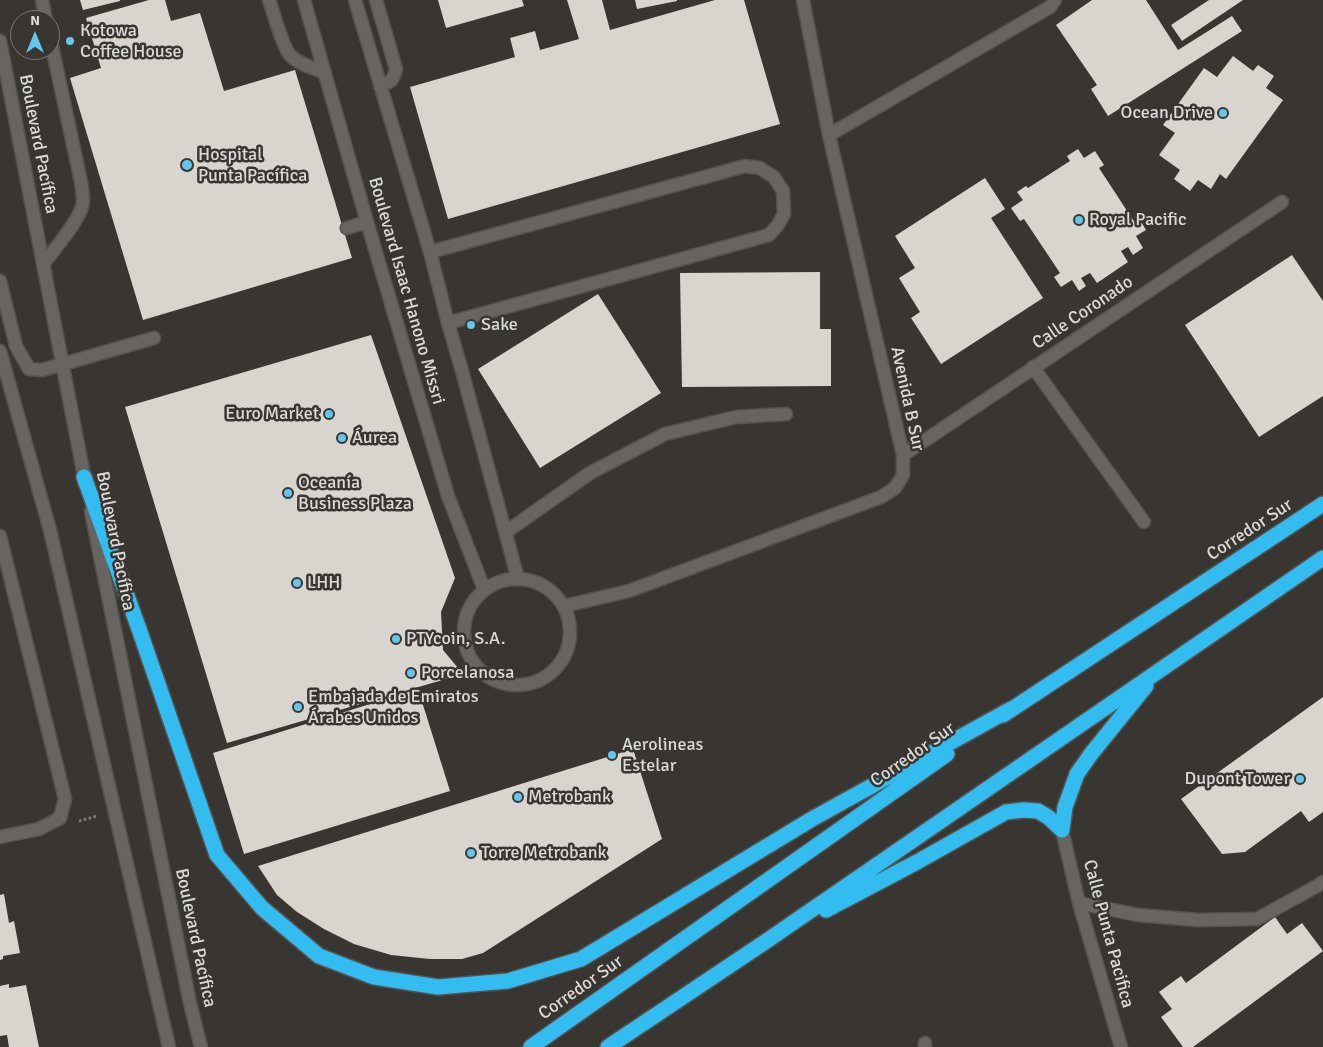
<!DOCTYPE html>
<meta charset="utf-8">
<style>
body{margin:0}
#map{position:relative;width:1323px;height:1047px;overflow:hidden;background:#393632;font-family:Signika,sans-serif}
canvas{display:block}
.north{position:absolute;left:10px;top:10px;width:50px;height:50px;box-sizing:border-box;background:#393632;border:1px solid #7a7874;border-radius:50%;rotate:0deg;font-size:14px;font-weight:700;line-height:20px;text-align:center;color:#dbdad7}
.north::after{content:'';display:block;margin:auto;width:18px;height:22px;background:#65c5ee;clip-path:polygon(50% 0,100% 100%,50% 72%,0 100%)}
</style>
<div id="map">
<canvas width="1323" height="1047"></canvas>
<div class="north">N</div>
</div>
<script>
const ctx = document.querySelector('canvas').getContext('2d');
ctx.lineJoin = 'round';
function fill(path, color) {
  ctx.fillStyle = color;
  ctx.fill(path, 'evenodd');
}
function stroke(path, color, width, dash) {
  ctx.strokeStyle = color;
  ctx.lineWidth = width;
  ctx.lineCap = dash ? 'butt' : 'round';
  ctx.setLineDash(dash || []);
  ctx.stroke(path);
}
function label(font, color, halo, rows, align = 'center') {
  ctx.font = font + ' Signika,sans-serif';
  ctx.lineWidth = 5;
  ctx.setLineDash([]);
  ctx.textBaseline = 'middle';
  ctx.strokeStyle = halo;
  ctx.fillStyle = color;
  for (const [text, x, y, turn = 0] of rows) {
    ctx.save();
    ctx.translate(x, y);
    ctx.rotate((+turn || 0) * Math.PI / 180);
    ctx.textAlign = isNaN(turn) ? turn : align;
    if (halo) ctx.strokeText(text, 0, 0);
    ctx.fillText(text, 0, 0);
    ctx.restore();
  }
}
fill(new Path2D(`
 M80,0h40v1l-37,9z
 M149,0h16l6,21 29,-8 24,78 71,-21 57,188 -209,62 -73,-242 31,-10 -15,-50z
 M438,0h84l2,6 -78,22z
 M567,0h35l8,30 105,-30h29l36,124 -332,95 -38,-132 105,-30 -5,-19 25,-7 5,19 39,-11z
 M635,0h42v1l-40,8z
 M1092,0h54l32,50 54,-34 10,15 -134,85 -17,-27 6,-4 -41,-60z
 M1209,0h34l-61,41 -11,-16z
 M1233,56l20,15 5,-6 16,11 -8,12 17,12 -57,79 -6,-5 -9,15 -13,-9 -8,11 -16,-12 6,-9 -21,-15 16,-22 -12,-8 41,-57 13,9z
 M1078,149l6,9 11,-7 9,14 -5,3 36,55 5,-3 6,10 -10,6 7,12 -10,7 -5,-8 -7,4 7,11 -31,21 -7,-10 -9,5 5,8 -7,5 -7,-11 -11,7 -7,-10 6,-4 -36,-54 -4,2 -9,-13 12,-8 -6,-8 9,-6 2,2 42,-27 -3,-5z
 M985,178l20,31 -14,9 52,80 -102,66 -30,-46 9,-6 -21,-34 16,-10 -20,-32z
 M1292,255l31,46v95l-64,41 -74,-112z
 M820,272v57h11v57l-149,1 -2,-114z
 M598,294l63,99 -121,75 -62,-99z
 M371,335l84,243 -14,34 2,38 20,24 -236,69 -102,-336z
 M418,689l32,102 -206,63 -31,-101z
 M1323,697v115l-14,10 -8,-11 -56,41 -23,2 -41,-55z
 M633,749l29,90 -179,114 -21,6h-32l-39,-4 -37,-11 -30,-15 -27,-17 -20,-17 -19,-29z
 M4,894l5,29 5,-2 6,32 -17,3v3l-3,1v-65z
 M1275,917l12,17 15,-11 21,28 -130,96h-10l-22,-30 11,-8 -13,-17 22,-16 5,7z
 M9,984v4l17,-3 13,62h-30l-2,-12 -7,1v-50z`), '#d8d5cf');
const minor = new Path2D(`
 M42,0l4,20
 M269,0c5,13 13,46 21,55 8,9 24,13 35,18
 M304,0l63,222 81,274 36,93
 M355,0l75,252 18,71 14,48 56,208
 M376,0l20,69c-3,12 -5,13 -16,17
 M0,41l86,445
 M829,135l221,-128 5,-7
 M347,228l20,-6
 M430,252l315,-86 15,2 14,9 9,14 1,23 -6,11 -9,10 -321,88
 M43,264c10,-13 39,-46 40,-62 0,-6 -1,-14 -2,-20l-31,-145
 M0,281l16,65 13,23 13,1 112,-32
 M0,351l50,179 119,517
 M1033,367l111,155
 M903,455l379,-253
 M91,511l99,492 11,44
 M506,532l84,-59 75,-39 71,-17 50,-3
 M0,536l65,263 -5,19 -21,11 -39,8
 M464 632a53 53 0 1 1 106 0a53 53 0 1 1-106 0Z
 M564,606l65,-15 252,-94 14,-9 8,-13v-20l-74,-320 -26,-135
 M1062,830l17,73 42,144
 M1079,903l59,12 60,5 59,-1 60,-33 6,-4
 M925,1043v4`);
const highway = new Path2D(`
 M84,477l55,152 78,226 45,53 57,48 55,21 64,10 70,-6 73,-22 231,-140 199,-110
 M1003,715l320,-211
 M1062,830l3,-23 12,-33 14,-20 55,-68
 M826,910l91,-48 89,-50 18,-2 14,1 10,6 14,13
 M531,1047l416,-293
 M608,1047l157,-105 558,-384`);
stroke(minor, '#54534f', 15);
stroke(highway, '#54534f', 18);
stroke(new Path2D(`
 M79,821l18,-5`), '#7f7d79', 3, [2.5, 2.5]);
stroke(minor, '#686560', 12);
stroke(highway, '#32bcf0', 15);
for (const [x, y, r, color] of [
 [70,41,5,"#65c5ee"],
 [1223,113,5,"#65c5ee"],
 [187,165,6,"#65c5ee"],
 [1079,220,5,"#65c5ee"],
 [471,325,5,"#65c5ee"],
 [329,414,5,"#65c5ee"],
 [342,438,5,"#65c5ee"],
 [288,493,5,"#65c5ee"],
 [297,583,5,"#65c5ee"],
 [396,639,5,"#65c5ee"],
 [411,673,5,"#65c5ee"],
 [298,707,5,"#65c5ee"],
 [612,755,5,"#65c5ee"],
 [1300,779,5,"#65c5ee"],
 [518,797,5,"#65c5ee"],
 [471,853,5,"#65c5ee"]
]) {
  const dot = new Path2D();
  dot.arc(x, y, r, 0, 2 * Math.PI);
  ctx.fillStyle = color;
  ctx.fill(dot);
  stroke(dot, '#393632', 2);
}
label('18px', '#dbdad7', '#393632', [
 ["Kotowa",80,31],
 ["Coffee House",80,52],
 ["Ocean Drive",1213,113,"right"],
 ["Hospital",198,155],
 ["Punta Pacífica",198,176],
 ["Royal Pacific",1089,220],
 ["Sake",481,325],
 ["Euro Market",319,414,"right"],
 ["Áurea",352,438],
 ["Oceanía",298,483],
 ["Business Plaza",298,504],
 ["LHH",307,583],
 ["PTYcoin, S.A.",406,639],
 ["Porcelanosa",421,673],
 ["Embajada de Emiratos",308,697],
 ["Árabes Unidos",308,718],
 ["Aerolineas",622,745],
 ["Estelar",622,766],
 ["Dupont Tower",1290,779,"right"],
 ["Metrobank",528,797],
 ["Torre Metrobank",481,853]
], 'left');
label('18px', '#dbdad7', '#393632', [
 ["Boulevard Pacífica",38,144,79],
 ["Boulevard Isaac Hanono Missri",406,291,74],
 ["Calle Coronado",1083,313,-34],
 ["Avenida B Sur",907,399,78],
 ["Corredor Sur",1250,530,-33],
 ["Boulevard Pacífica",115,541,79],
 ["Corredor Sur",913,755,-35],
 ["Calle Punta Pacifica",1108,934,75],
 ["Boulevard Pacífica",195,938,78],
 ["Corredor Sur",581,988,-35]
]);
</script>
